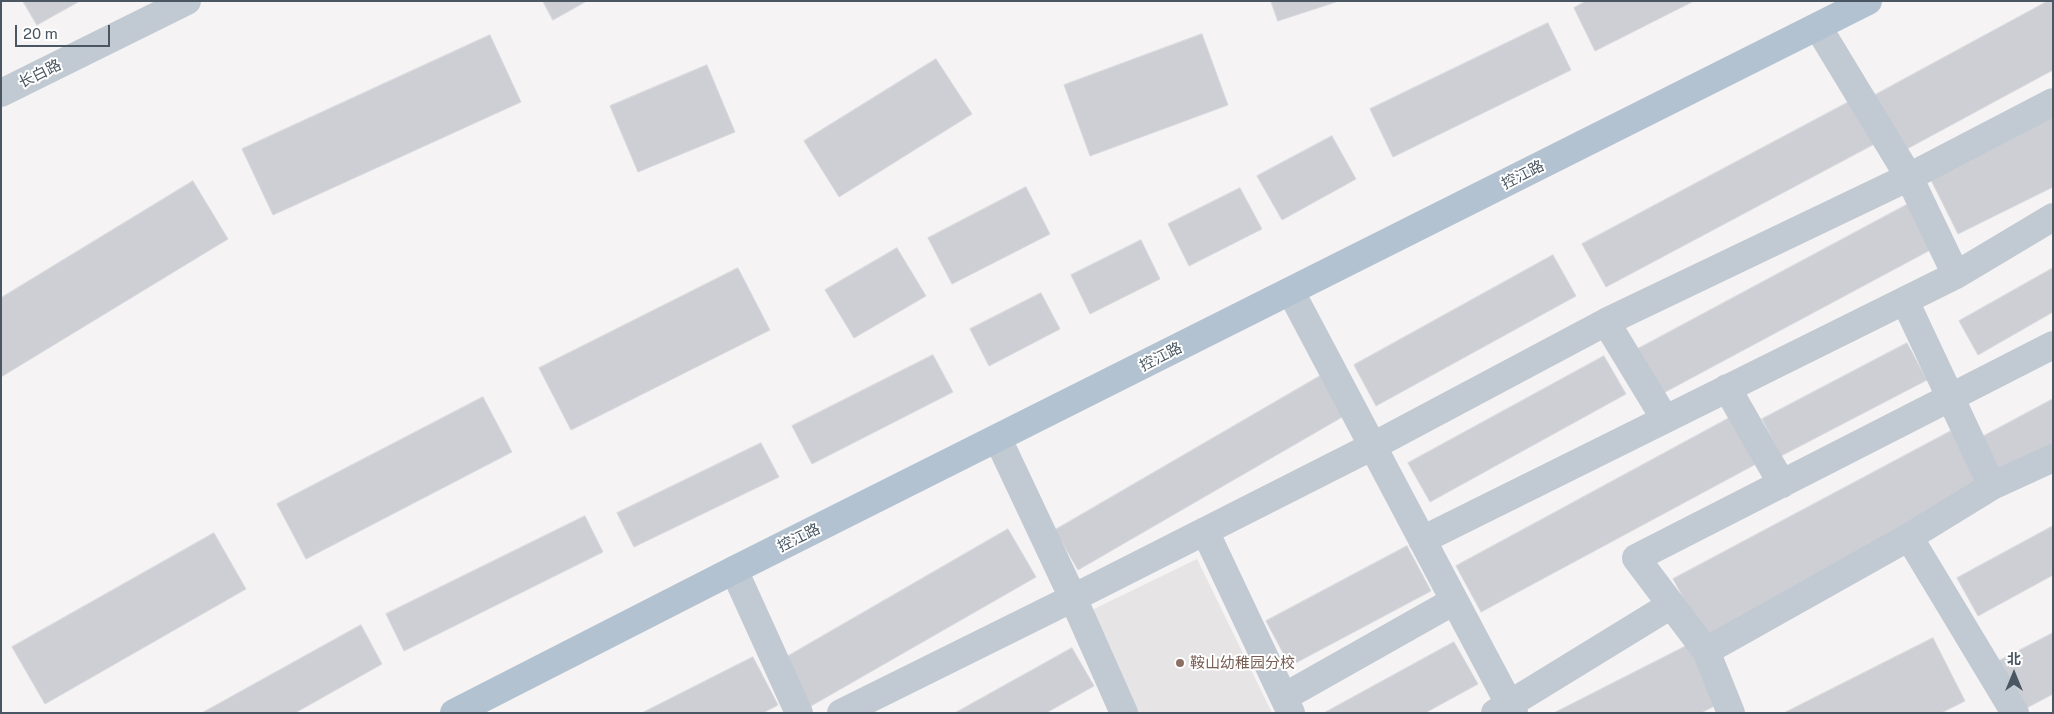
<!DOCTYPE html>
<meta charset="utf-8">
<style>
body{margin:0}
#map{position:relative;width:2054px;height:714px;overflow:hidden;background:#f5f3f3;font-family:"Public Sans","Noto Sans SC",sans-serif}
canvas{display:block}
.frame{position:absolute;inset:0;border:2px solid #4a5661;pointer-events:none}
.north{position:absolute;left:1989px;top:649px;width:50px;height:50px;-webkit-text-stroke:4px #fff;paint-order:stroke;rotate:0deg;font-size:14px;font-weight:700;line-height:20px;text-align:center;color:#4a5661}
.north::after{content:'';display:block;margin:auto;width:18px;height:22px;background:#4a5661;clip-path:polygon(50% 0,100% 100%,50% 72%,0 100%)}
.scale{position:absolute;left:15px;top:25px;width:95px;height:22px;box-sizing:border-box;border:2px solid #4a5661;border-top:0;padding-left:6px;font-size:15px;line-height:18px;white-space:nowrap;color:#4a5661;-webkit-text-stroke:4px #fff;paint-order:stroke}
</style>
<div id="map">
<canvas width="2054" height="714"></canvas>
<div class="frame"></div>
<div class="north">北</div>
<div class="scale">20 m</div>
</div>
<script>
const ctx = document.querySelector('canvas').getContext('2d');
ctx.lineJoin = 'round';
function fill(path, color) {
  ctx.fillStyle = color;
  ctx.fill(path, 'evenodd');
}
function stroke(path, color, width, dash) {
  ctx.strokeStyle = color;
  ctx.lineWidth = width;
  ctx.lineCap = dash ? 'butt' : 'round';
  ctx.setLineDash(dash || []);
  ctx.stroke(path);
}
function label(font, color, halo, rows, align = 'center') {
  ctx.font = font + ' "Public Sans","Noto Sans SC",sans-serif';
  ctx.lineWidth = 4;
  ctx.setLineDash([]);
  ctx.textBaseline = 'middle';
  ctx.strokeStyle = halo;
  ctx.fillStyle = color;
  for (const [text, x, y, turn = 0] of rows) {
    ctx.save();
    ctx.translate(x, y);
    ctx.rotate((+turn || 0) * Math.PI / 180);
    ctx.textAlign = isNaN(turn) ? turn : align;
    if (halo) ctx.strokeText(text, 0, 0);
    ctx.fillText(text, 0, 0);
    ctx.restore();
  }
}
fill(new Path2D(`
 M1197,559l75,154h-135l-49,-101z`), '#e6e4e5');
const building = new Path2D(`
 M23,1h57l-43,24z
 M543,1h44l-34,19z
 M1271,1h68l-61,20z
 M1586,1h108l-99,50 -21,-43z
 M2048,1h5v69l-148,80 -30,-55z
 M1548,23l23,47 -178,87 -23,-48z
 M1202,34l26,71 -138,51 -26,-71z
 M490,35l31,67 -248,113 -31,-66z
 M936,59l36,55 -133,83 -35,-56z
 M707,65l28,67 -97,40 -28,-66z
 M1858,97l24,43 -276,147 -24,-43z
 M2053,117v70l-95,47 -28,-56z
 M1332,136l24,43 -74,41 -25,-44z
 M193,181l35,58 -227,138v-79z
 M1026,187l24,47 -98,50 -24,-46z
 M1240,188l22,41 -73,37 -21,-42z
 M1910,203l24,45 -278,149 -24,-45z
 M1141,240l19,39 -70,35 -19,-39z
 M897,248l29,48 -72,42 -29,-48z
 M1553,255l23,41 -200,110 -22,-41z
 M738,268l32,62 -199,100 -32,-62z
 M2053,268v44l-75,43 -19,-34z
 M1041,293l19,36 -71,37 -19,-37z
 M1907,343l20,37 -146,76 -19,-37z
 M933,355l20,37 -141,72 -20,-38z
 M1604,356l22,38 -196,108 -22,-39z
 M1320,376l24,40 -266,154 -23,-40z
 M483,397l29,55 -206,107 -29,-55z
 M2053,399v48l-51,27 -20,-37z
 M1731,417l25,47 -275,148 -25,-46z
 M1951,431l31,57 -277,149 -32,-58z
 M761,443l18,34 -145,70 -17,-34z
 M585,516l18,36 -199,99 -18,-37z
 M2053,526v49l-75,41 -21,-38z
 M1008,529l28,48 -225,129 -28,-47z
 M214,533l32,56 -201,115 -33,-57z
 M1407,546l24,45 -141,75 -24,-45z
 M361,625l21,39 -87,49h-93z
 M2053,633v61l-36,19 -28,-47z
 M1933,638l32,63 -24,12h-157z
 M1454,642l24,42 -53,29h-101z
 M1694,642l30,59 -23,12h-147z
 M1072,648l22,38 -48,27h-91z
 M753,657l25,48 -15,8h-121z`);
fill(building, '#cdcfd5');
stroke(building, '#d7d9de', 1);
stroke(new Path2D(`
 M1818,27l91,150 47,98
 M1,93l186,-92
 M1291,292l223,421
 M1905,301l87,185 61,-28
 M1606,322l59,97
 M1727,388l55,96
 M998,439l75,159 51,115
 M1205,531l86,182
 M1909,537l106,176
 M1422,540l534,-265 97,-58
 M734,570l65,143
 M1706,651l203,-114 83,-51
 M1284,697l170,-96
 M841,713l232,-115 300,-152 233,-124 303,-145 144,-75
 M1495,713l176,-108
 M1731,713l-25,-62 -70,-93 417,-213`), '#c1cad2', 28);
stroke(new Path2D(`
 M454,713l280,-143 1134,-569`), '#b3c2d1', 28);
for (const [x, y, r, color] of [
 [1180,663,5,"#8d6e63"]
]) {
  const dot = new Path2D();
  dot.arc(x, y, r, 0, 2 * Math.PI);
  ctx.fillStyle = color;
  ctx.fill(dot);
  stroke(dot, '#fff', 2);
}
label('15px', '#4a5661', '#fff', [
 ["长白路",40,74,-26],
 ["控江路",1523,175,-27],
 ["控江路",1161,357,-27],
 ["控江路",799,538,-26]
]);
label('15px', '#785e54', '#fff', [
 ["鞍山幼稚园分校",1190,663]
], 'left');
</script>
